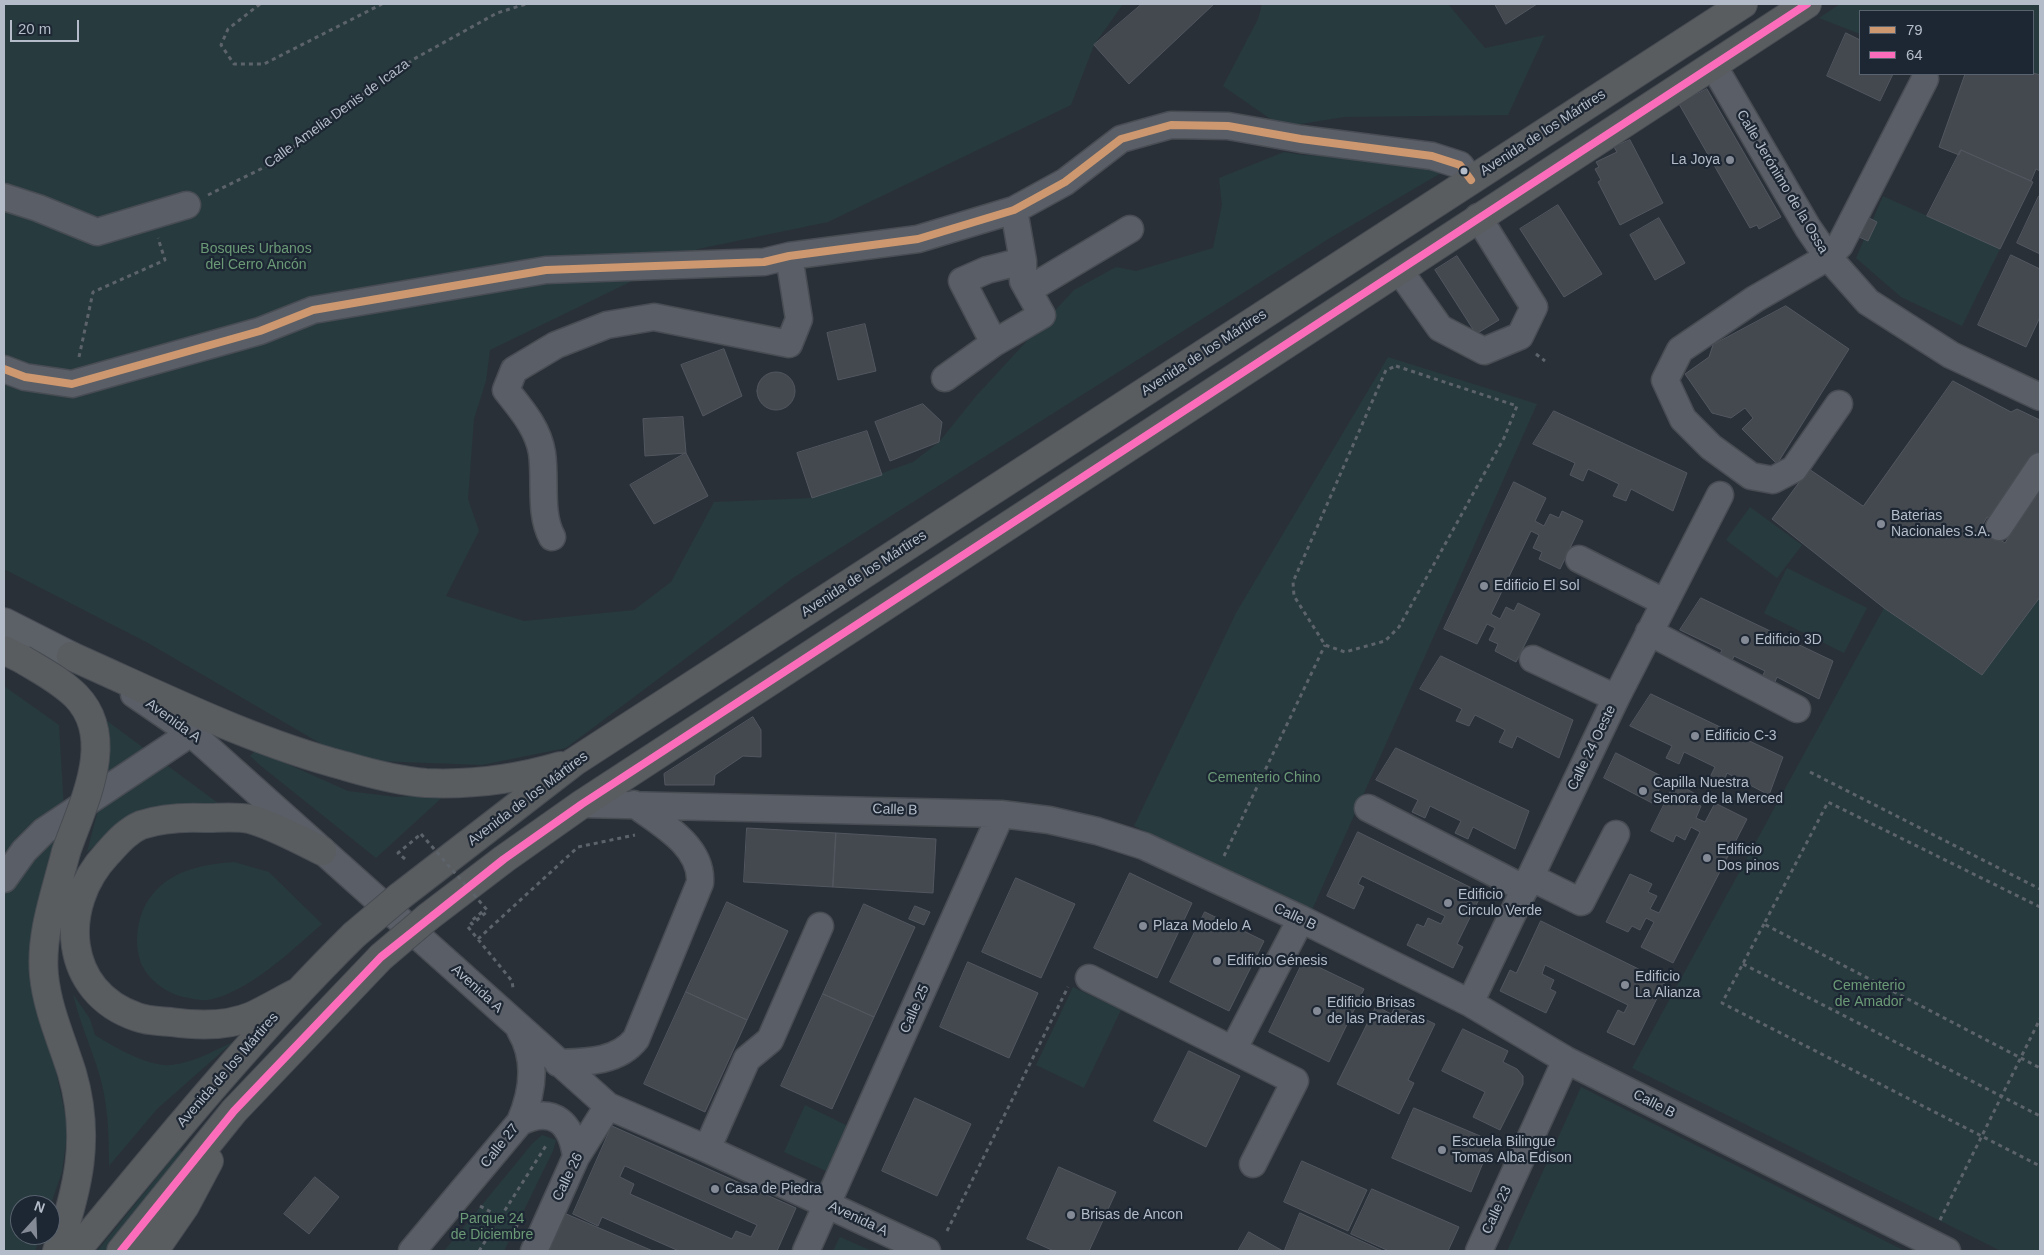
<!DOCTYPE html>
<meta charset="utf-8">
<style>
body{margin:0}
#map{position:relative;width:2044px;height:1255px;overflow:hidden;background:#2a3038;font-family:Helvetica,sans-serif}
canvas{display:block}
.frame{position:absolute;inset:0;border:5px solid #b4bcc9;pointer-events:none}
.legend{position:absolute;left:1859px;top:10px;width:175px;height:65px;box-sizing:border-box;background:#1d2633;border:1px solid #59626f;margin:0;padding:6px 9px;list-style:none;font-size:15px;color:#b4bcc9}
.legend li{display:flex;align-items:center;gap:10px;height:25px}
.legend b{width:25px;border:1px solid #59626f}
.north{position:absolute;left:10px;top:1195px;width:50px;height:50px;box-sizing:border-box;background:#1d2633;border:1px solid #59626f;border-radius:50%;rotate:20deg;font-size:14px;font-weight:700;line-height:20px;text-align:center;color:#b4bcc9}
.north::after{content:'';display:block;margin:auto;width:18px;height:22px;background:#848b96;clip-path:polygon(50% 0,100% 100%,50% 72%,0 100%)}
.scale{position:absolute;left:10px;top:20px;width:69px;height:22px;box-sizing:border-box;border:2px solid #b4bcc9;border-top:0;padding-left:6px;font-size:15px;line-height:18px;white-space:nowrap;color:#b4bcc9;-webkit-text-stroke:4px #1d2633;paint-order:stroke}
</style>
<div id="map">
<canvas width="2044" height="1255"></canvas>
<div class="frame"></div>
<ul class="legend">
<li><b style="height:6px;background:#cd976f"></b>79</li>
<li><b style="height:6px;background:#fb6dba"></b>64</li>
</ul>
<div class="north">N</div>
<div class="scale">20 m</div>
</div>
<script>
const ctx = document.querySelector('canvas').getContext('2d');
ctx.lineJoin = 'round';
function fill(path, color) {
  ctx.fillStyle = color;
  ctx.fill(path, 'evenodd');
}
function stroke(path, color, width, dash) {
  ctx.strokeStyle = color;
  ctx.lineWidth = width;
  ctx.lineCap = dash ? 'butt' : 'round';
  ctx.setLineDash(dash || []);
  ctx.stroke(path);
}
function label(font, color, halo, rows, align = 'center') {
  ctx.font = font + ' Helvetica,sans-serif';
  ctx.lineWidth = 4.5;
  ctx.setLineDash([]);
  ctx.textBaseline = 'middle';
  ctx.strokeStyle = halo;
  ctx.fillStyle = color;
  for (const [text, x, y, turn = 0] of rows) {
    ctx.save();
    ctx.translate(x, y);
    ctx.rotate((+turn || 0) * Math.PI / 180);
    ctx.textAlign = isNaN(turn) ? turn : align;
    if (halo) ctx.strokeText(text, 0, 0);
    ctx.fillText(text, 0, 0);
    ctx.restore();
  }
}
fill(new Path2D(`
 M4,4h1119l-29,41 -23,60 -243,117 -130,27 -208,101 -4,31 -12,38 -6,80 11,32 -33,65 78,25 110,-11 37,-28 43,-80 98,-4 101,-36 26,-20 38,-47 97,-105 42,-23 20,4 77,-23 9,-43 -3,-27 65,-26 19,3 162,4 -135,79 -537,340 -227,170 -84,17 -133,-5 -201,-117 -144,-74z
 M1262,4h186l37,44 60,-13 -37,80 -164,2 -62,10 -59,-41 35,-67z
 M1840,4h200v71l-7,-2v-62h-173v23l-41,-16z
 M1883,196l117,53 -38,77 -61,-29 -45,-39z
 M1388,357l149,47 -225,506 -178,-84 102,-213z
 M1750,507l52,38 -25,33 -51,-38z
 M1787,568l80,40 -23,45 -80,-40z
 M2040,597v654h-39l-369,-183 252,-460 98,67z
 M4,686l55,39 6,101 -33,131 36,171 -6,44 -12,35v-2h-30v30h21l-6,16h-31z
 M91,709l131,97 -112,28 -23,18 15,-57z
 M256,750l92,41 48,6 50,-3 -70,64 -115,-92 -11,-10z
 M234,862l35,10 53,52c-30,26 -74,69 -114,76 -5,1 -13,-1 -19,-2 -17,-2 -37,-14 -46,-31 -11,-21 -6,-54 9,-72 20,-25 52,-31 82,-33z
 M1073,987l48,23 -37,78 -48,-23z
 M73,994l17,25 5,16c19,12 53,32 76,30 22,-2 42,-14 62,-23l-76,67 -48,57c0,-34 -1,-66 -12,-99 -8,-25 -18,-47 -24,-73z
 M1581,1087l324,164h-398z
 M805,1105l51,25 -21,45 -51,-23z
 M542,1135l14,5 -3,11 -49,100h-60l88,-107z
 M180,1149l4,9 -75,93h-12z
 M840,1237l32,14h-39z`), '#273a3e');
const building = new Path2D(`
 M1142,4h72l-85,80 -35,-39z
 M1495,4h42l-31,20z
 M1846,33l14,7v34h33l-13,27 -53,-25z
 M2033,73l7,2v96l-4,-2 -5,12 -70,-31 -2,5 -20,-8 26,-73z
 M1707,89l74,128 -22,12 -2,-4 -7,3 -71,-124z
 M1630,140l33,63 -43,22 -22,-43 3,-2 -6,-11 4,-2 -3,-5 21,-10 -3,-5z
 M1961,150l72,32 -33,67 -73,-33z
 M2039,196h1v58l-23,-11z
 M1558,205l44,69 -38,23 -44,-68z
 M1659,218l26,45 -30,17 -25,-45z
 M1869,218l8,4 -9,19 -9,-4z
 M2011,255l29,14v48l-14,30 -48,-22z
 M1457,256l42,64 -23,14 -41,-64z
 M1786,306l63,43 -72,115 -35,-35 11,-11 -8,-10 -14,10 -19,-5 -27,-39 24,-17 4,-12z
 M865,324l11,47 -38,9 -11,-47z
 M724,349l18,47 -39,20 -22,-51z
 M757 391a19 19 0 1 1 38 0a19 19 0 1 1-38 0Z
 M1953,381l58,31 6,-3 23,11v31l-48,69 -5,-3 -6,11 24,15 35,-58v112l-58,78 -98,-67 -112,-89 37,-50 54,37z
 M923,404l19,18 -3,20 -49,19 -15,-39z
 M1554,411l133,62 -14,38 -42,-22 -5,12 -13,-5 6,-12 -31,-15 -5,12 -13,-6 5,-12 -42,-19z
 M683,417l3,36 -41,3 -2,-37z
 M867,431l15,44 -70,23 -15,-45z
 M686,453l22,43 -54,28 -24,-39z
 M1514,482l32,16 -11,23 9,5 6,-12 9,4 3,-7 21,10 -23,48 -21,-10 3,-7 -9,-4 6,-13 -8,-4 -40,83 9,5 6,-12 8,4 4,-8 22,11 -24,48 -21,-11 3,-7 -9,-4 6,-12 -8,-4 -10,20 -33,-15z
 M1701,598l132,63 -14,38 -42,-22 -5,12 -13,-6 6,-12 -31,-15 -5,12 -13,-6 6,-12 -42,-20z
 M1441,656l132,64 -14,38 -42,-22 -5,12 -13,-6 6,-12 -30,-15 -6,11 -13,-5 6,-12 -42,-20z
 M1651,694l132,63 -14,38 -42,-22 -5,13 -13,-7 6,-12 -31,-15 -5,12 -13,-6 6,-12 -42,-20z
 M753,717l8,13v27l-18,-1 -28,19 -1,10h-49l-1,-11z
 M1396,748l133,63 -14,38 -42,-22 -5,12 -13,-6 6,-12 -31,-15 -5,12 -13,-6 6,-12 -42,-20z
 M1616,753l49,25 -13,25 -48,-25z
 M1675,783l21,11 -3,8 8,4 -5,12 9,4 10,-19 32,16 -74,144 -32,-16 13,-25 -8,-4 -6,12 -8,-4 -4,6 -22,-10 24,-48 22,10 -4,8 9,4 -7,13 9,4 41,-81 -9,-5 -6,13 -9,-5 -3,7 -22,-11z
 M747,828l89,5 -3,54 -89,-5z
 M1358,832l124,61 -25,51 6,3 -10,21 -46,-23 10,-21 7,3 4,-9 13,6 4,-8 -83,-40 -4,8 6,3 -10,22 -27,-13z
 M836,833l100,6 -3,54 -100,-6z
 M1130,873l62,30 -35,75 -63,-30z
 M1016,878l59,26 -34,74 -59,-26z
 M727,902l61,29 -41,89 -61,-28z
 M864,904l51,23 -41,90 -51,-23z
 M915,906l15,6 -6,13 -15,-6z
 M1205,912l59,29 -35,70 -59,-29z
 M1541,921l124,61 -31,63 -27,-13 11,-22 6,3 4,-8 -83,-40 -3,9 12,6 -4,9 6,3 -10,21 -46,-22 10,-21 6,3z
 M1304,960l60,29 -35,73 -60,-30z
 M968,962l70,31 -29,65 -69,-31z
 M686,992l61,28 -42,92 -61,-28z
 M823,994l51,23 -42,92 -51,-23z
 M1396,1005l39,19 -27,56 6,3 -15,31 -62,-30 39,-78 15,8z
 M1463,1029l45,22 -5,11 14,7 6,7v8l-23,46 -27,-13 12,-25 -43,-21z
 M1189,1051l51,25 -34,71 -52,-26z
 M915,1098l56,26 -34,72 -55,-25z
 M1414,1108l78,33 -21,51 -79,-34z
 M612,1126l184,82 -19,43h-98l-77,-34 -4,9 -25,-12zM625,1166l132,59 -6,12 -15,-6 -4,8 -102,-45 4,-10 -14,-7z
 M1302,1161l65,29 -19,41 -64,-29z
 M1059,1167l57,25 -27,59h-35l-27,-12z
 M315,1177l24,20 -30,37 -25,-20z
 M1372,1189l87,38 -11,24h-59l-38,-17z
 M564,1213l89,38h-104z
 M1300,1213l83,38h-96l-2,-1z
 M1249,1232l34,19h-45z`);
fill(building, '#444950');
stroke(building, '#52575f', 1);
const minor = new Path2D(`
 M1713,65l95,163 20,29 40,45 83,53 89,42
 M4,197l34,11 59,24 90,-27
 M1399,270l41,58 44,23 36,-15 14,-29 -56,-90
 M1028,290l102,-61
 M994,343l48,-28 -19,-34v-20l-9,-51
 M4,369l21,8 47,7 188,-53 53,-21 233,-40 218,-8 25,-6 129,-17 96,-29 51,-28 56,-43 50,-14 57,1 73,13 131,17 28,9 11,15
 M945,378l49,-35 -32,-62 25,-11 36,-9
 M1839,404l-45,65 -21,11 -22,-4 -40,-29 -28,-28 -18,-39 15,-30 75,-51 73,-42 12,-12 85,-166
 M1999,527l41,-61
 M552,537c-13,-24 -6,-56 -10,-84 -4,-25 -21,-44 -36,-63l8,-20 42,-25 51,-20 47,-8 135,27 10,-25 -10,-63
 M1579,559l85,43
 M1649,632l148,77
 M1533,659l83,39
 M134,694l57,39 417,373 99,43 220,102
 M582,804l419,10 48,6 48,11 47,15 157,73 169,84 96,57 381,191
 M1368,808l157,81
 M1530,877l51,25 35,-68
 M4,879l20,-28 20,-20 147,-98
 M1089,978l206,103 -42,83
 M1470,1003l146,-305 104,-203
 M1233,1050l68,-131
 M558,1063c28,-1 60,-1 78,-24l64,-156c3,-37 -40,-60 -66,-79
 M520,1122c34,-17 52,2 56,35
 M707,1149l40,-90 23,-19 50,-114
 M412,1251l108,-129c13,-30 18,-62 0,-92
 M534,1251l42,-94 32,-51
 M806,1251l195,-437
 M1479,1251l87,-191`);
const major = new Path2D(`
 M4,622l67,34`);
const highway = new Path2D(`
 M4,650l18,9
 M71,656c90,40 179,85 274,110 27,8 54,15 81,17 46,2 91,-4 135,-17
 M399,897l175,-135 1169,-758
 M428,917l76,-58 78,-55 1225,-800
 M296,993c-14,7 -29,16 -44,23 -26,11 -54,10 -81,6 -11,-1 -24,-1 -34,-5 -74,-25 -79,-111 -30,-163 10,-11 20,-23 34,-29 21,-7 42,-8 64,-7 14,0 31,-2 45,1 25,7 49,21 72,32
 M57,1251c21,-62 34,-113 15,-178 -10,-32 -25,-65 -28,-98 -4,-41 12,-83 22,-123
 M76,1251c89,-108 178,-217 278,-316
 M121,1251l113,-140 147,-154
 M154,1251l31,-45 24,-45`);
stroke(minor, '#484c53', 29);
stroke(major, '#484c55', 30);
stroke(highway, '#474c53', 30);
stroke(new Path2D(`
 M260,4l-32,25 -7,16 13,19h30l118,-60
 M208,195l65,-32 69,-54 72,-50 83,-46 29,-9
 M1536,354l9,7
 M79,357l14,-65 72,-32 -7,-22
 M1396,366l121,40 -13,32 -105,189 -14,14 -40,11 -20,-7 -31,-49 -1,-14 93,-212z
 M1810,772l230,117
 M1224,856l101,-211
 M405,859l-7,-6 23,-19
 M2040,907l-212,-105 -64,122 276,144
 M482,912l-12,10 2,2 16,-13
 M1764,924l-42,79 318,163
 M468,927l44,54 1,7
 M478,939l100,-92 57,-12
 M1743,964l297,152
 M480,1206l38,21
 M1940,1220l100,-201
 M947,1231l121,-244
 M479,1251l68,-107`), '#5d636a', 3, [4, 4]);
stroke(minor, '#5a5e66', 26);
stroke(major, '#5c6168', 28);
stroke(highway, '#5a5d60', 28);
const highwayBridge = new Path2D(`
 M22,659c18,11 38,21 54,37 42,43 6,109 -10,156
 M354,935l45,-38
 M381,957l47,-40`);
stroke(highwayBridge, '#474c53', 30, []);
stroke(new Path2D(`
 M421,834l67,77`), '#5d636a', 3, [4, 4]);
stroke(highwayBridge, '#5a5d60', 28);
stroke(new Path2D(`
 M4,369l21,8 47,7 188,-53 53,-21 233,-40 218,-8 25,-6 129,-17 96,-29 51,-28 56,-43 50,-14 57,1 73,13 131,17 28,9 11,15`), '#cd976f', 8);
stroke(new Path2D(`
 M121,1251l113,-140 147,-154 123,-98 78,-55 1225,-800`), '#fb6dba', 8);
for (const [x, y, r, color] of [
 [1730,160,5,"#848b96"],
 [1464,171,4.5,"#b4bcc9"],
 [1881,524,5,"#848b96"],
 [1484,586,5,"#848b96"],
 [1745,640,5,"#848b96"],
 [1695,736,5,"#848b96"],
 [1643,791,5,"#848b96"],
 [1707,858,5,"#848b96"],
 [1448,903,5,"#848b96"],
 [1143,926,5,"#848b96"],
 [1217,961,5,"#848b96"],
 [1625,985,5,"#848b96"],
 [1317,1011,5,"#848b96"],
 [1442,1150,5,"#848b96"],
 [715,1189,5,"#848b96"],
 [1071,1215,5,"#848b96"]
]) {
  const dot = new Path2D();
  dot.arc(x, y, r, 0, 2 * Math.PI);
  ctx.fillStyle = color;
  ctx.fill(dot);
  stroke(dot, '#1d2633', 2);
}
label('14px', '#b4bcc9', '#1d2633', [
 ["Calle Amelia Denis de Icaza",337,114,-36],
 ["Avenida de los Mártires",1543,133,-33],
 ["Calle Jerónimo de la Ossa",1782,182,59],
 ["Avenida de los Mártires",1204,353,-33],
 ["Avenida de los Mártires",864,574,-33],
 ["Avenida A",173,721,36],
 ["Calle 24 Oeste",1592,748,-64],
 ["Avenida de los Mártires",528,799,-37],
 ["Calle B",895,810,2],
 ["Calle B",1295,917,25],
 ["Avenida A",477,989,42],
 ["Calle 25",915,1009,-66],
 ["Avenida de los Mártires",228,1070,-49],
 ["Calle B",1654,1104,27],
 ["Calle 27",500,1146,-51],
 ["Calle 26",568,1177,-64],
 ["Calle 23",1497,1210,-65],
 ["Avenida A",858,1219,25]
]);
label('14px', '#b4bcc9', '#1d2633', [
 ["La Joya",1720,160,"right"],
 ["Baterias",1891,516],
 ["Nacionales S.A.",1891,532],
 ["Edificio El Sol",1494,586],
 ["Edificio 3D",1755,640],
 ["Edificio C-3",1705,736],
 ["Capilla Nuestra",1653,783],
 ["Senora de la Merced",1653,799],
 ["Edificio",1717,850],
 ["Dos pinos",1717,866],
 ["Edificio",1458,895],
 ["Circulo Verde",1458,911],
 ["Plaza Modelo A",1153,926],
 ["Edificio Génesis",1227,961],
 ["Edificio",1635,977],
 ["La Alianza",1635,993],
 ["Edificio Brisas",1327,1003],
 ["de las Praderas",1327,1019],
 ["Escuela Bilingue",1452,1142],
 ["Tomas Alba Edison",1452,1158],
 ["Casa de Piedra",725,1189],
 ["Brisas de Ancon",1081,1215]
], 'left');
label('14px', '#6b9a76', '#1d2633', [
 ["Bosques Urbanos",256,249],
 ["del Cerro Ancón",256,265],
 ["Cementerio Chino",1264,778],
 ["Cementerio",1869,986],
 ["de Amador",1869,1002],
 ["Parque 24",492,1219],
 ["de Diciembre",492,1235]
]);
</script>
